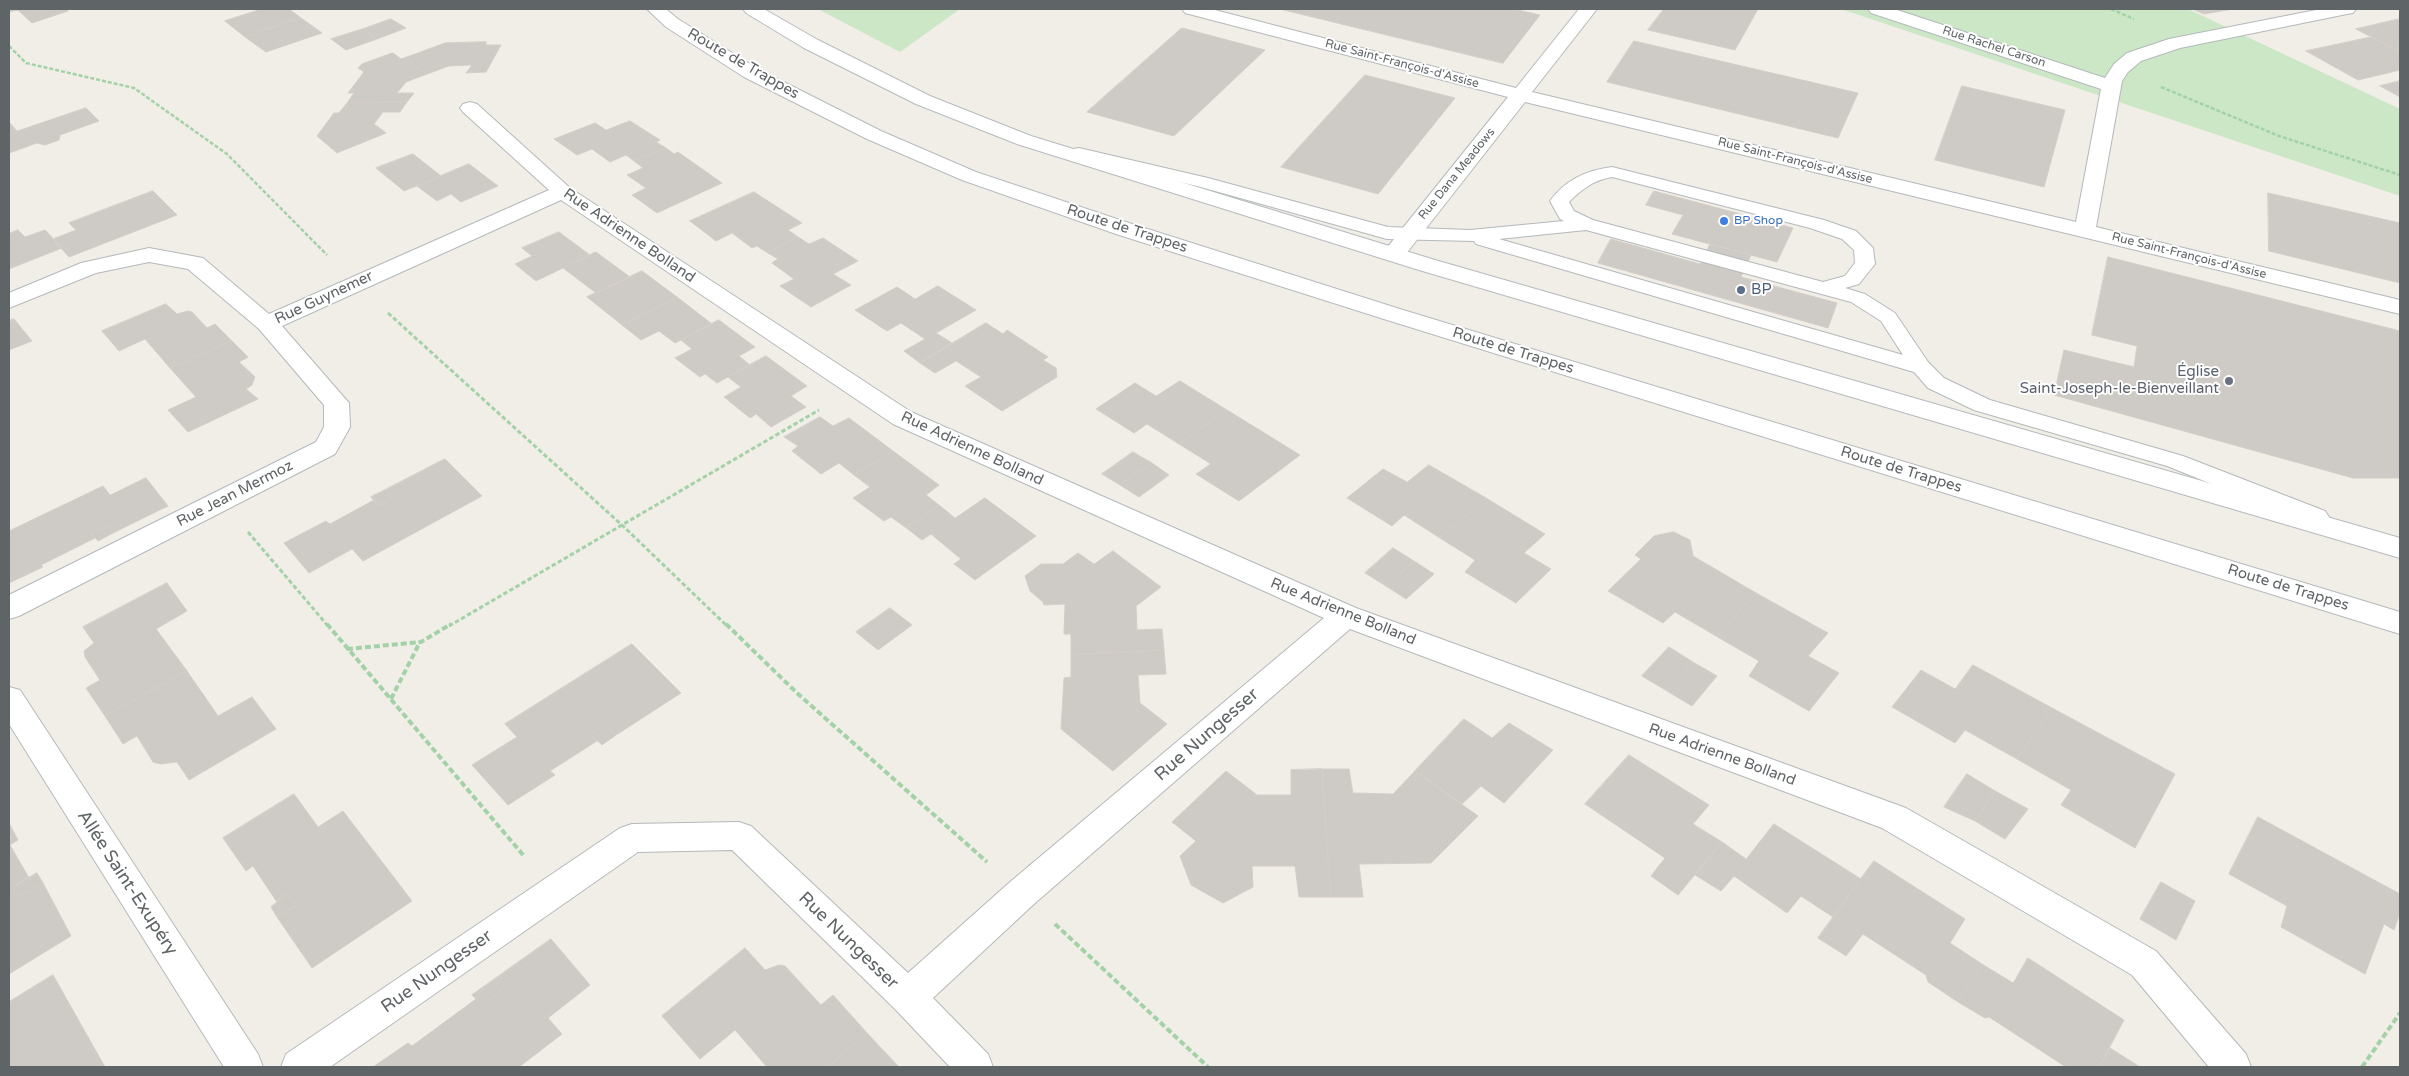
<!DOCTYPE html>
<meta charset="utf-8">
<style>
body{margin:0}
#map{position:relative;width:2409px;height:1076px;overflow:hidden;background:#f1ede7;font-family:"Varela Round",sans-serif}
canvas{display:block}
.frame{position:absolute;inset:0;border:10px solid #5f6467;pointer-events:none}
</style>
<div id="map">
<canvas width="2409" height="1076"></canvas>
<div class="frame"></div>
</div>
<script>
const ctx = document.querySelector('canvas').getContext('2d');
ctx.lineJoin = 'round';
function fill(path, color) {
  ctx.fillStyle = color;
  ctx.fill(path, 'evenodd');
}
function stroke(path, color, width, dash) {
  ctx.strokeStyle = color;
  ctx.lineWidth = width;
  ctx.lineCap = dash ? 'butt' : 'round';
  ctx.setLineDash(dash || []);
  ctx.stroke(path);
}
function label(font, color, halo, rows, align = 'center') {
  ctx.font = font + ' "Varela Round",sans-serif';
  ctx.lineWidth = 4;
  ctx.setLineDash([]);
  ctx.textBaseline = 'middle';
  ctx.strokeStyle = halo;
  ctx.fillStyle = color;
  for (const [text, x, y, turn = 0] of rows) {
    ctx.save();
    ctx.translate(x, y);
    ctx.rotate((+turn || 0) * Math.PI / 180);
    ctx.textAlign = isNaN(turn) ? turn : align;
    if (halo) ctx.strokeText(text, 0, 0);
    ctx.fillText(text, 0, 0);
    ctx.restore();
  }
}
fill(new Path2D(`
 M818,9h142l-60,43z
 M1841,9h347l212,100v87z`), '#cbe7c5');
const building = new Path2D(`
 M9,9h57l2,2 -36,12 -14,-13 -9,2z
 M262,9h27l12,9 -56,19 -20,-16z
 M1280,9h233l27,6 -37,48z
 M1664,9h94l-23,41 -87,-20z
 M2193,9h40l-29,5z
 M301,18l21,15 -56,19 -21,-15z
 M391,19l15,9 -29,11 -14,-10z
 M2400,19v33l-44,-23z
 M1182,28l83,22 -91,86 -87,-24z
 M363,29l14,10 -31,11 -15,-11z
 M2372,37l28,15v18l-42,10 -52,-29z
 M1634,41l224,52 -20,45 -231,-56z
 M486,42v3h15l-15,27 -20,1 6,-8 -23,1 -22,8 -23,-16 41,-15z
 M393,53l8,6 3,-1 23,16 -21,8 -9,11h17l-7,9 -60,1 7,-10h-6l16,-21 -6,-4 4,-4z
 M1365,75l90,23 -77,96 -97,-27z
 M2400,81v16l-20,-11z
 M1962,86l103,24 -21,77 -109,-27z
 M407,102l-7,10h-17l-9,12 12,9 -49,20 -20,-17 17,-23h5l8,-10z
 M86,108l13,13 -39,14 -1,5 -14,5 -8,-2 -28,10v-31l8,9z
 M630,121l30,19 -4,2 10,6 -32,13 -8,-6 -16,7 -18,-13 -15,6 -23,-16 41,-16 11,7z
 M666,148l8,6 4,-2 44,31 -65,30 -25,-18 14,-7 -19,-13 16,-7 -9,-7z
 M413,154l28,22 -37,15 -28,-23z
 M469,164l29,22 -37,16 -10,-8 -14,7 -20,-15z
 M153,191l24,24 -108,42 -16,-18 23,-9 -7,-7z
 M1654,191l139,37 -16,34 -105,-28 11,-19 -37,-10z
 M754,192l48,31 -14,7 10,7 -30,16 -11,-7 -5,2 -20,-15 -16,8 -26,-20z
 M2268,193l132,30v60l-131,-32z
 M18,230l7,7 20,-7 17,18 -53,21v-35z
 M559,232l31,23 -54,26 -21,-17 17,-8 -10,-8z
 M798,237l11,7 14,-6 35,23 -25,13 18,11 -40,22 -31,-21 14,-7 -22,-16 6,-4 -10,-6z
 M1611,239l89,25 10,-20 41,11 -10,22 96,26 -9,25 -230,-65z
 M596,252l34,25 -34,16 -33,-25z
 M2108,257l292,74v147h-47l-299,-83 10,-45 70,17 3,-21 -45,-11z
 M642,271l35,26 -55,28 -35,-28z
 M938,286l38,24 -40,23 16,10 -32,20 -16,-12 21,-12 -24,-16 -14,8 -32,-21 42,-23 18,12z
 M677,297l35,27 -37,19 -16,-12 -18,9 -19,-15z
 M166,304l11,10 11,-3 4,1 15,16 8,-4 17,17 -62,27 -25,-29 -26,12 -17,-20z
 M14,319l18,22 -23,9v-29z
 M719,320l36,27 -16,9 11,9 -33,18 -12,-9 -5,3 -25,-19 17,-9 -11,-9z
 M986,323l17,11 4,-4 41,27 -5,3 13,8 1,9 -55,34 -37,-25 16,-9 -25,-16 -21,12 -15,-10z
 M232,341l16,16 -9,5 16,15 -3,8 -6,4 12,10 -70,33 -20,-22 28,-13 -26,-29z
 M766,356l41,30 -16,10 15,11 -35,20 -15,-13 -6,4 -26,-21 17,-10 -13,-10z
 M1180,381l47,29 -48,34 -32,-20 -13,9 -38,-24 39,-26 21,13z
 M1227,410l73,45 -61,46 -43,-27 15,-10 -32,-20z
 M820,417l13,9 16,-8 44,33 -39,24 -15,-12 -18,11 -29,-23 6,-5 -14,-9z
 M893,451l46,34 -13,10 13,10 -34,22 -14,-10 -7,4 -31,-23 17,-11 -16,-12z
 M1133,452l19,11 -32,22 -18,-11z
 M445,459l37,37 -119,65 -11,-12 -43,24 -25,-30 42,-22 4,3 44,-24 4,6 15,-8 -8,-8z
 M1152,463l17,12 -30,22 -19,-12z
 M1429,465l57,33 -46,40 -36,-23 -12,11 -45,-28 36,-29 24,13z
 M146,478l22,28 -51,25 -6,-7 -20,9 4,5 -54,27 2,2 -34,16v-52l94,-45 7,9z
 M385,490l8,8 -15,8 -7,-9z
 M985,498l51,38 -61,44 -21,-16 7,-5 -30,-25 -9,6 -17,-13 34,-22 16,13z
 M1486,498l59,36 -21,19 27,16 -35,34 -51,-31 10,-12 -35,-22z
 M111,524l6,7 -19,10 -7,-8z
 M1674,532l16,8 3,16 63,37 -40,43 -41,-24 -12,11 -55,-32 33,-32 -6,-4 19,-19z
 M1393,548l21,13 -28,25 -21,-13z
 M1113,551l48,36 -25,19 1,24 25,-1 2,21 -93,5v-21h-7l1,-30 -21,1 -1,-3 -13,-11 -5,-15 16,-12h22l15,-11 16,11z
 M1414,561l20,13 -28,25 -20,-13z
 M167,583l20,28 -31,18 31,42 -82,45 -19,-28 14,-8 -15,-23 -1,-6 10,-8 -11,-16z
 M1756,593l72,40 -20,23 31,17 -30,38 -60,-35 10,-15 -43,-25z
 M890,608l22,17 -34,25 -22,-18z
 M632,644l49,49 -65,42 -11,-11 -14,11 6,6 -47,30 5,4 -47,30 -36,-40 45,-28 -12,-13z
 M1669,647l24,15 -26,29 -25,-15z
 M1164,650l2,24 -28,1 2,28 27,21 -54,47 -52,-42 3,-51 7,-1v-22z
 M1693,662l24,14 -25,30 -25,-15z
 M1973,665l79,43 -35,51 -52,-29 -10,13 -63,-36 29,-37 34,19z
 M187,671l31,45 34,-19 24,32 -87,51 -12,-18 -16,2 -8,-2 -16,-26 -14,8 -18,-28z
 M2052,708l123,66 -40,74 -74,-43 10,-15 -54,-31z
 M1464,719l28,19 17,-15 44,27 -49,53 -23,-17 -19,18 -47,-33z
 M605,724l11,11 -14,10 -11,-10z
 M1629,755l80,50 -16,19 29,18 -44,53 -27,-19 14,-18 -80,-54z
 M1322,769l9,128h-32l-4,-31h-43l1,21 -30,16 -32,-18 -11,-29 16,-15 -24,-19 54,-51 31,24h34v-25z
 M1322,769h27l4,24 40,1 22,-23 63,45 -47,47 -72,1 4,33h-32z
 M1967,774l28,17 -20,30 -31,-14z
 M1995,791l33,18 -23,30 -30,-18z
 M294,794l24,33 25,-16 69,90 -100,67 -35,-51 20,-12 -9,-11 -11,8 -24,-36 -7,5 -23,-33z
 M2258,817l142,77v18l-6,18 -10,-6 -19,50 -84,-47 6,-21 -58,-32z
 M9,823l9,17 -8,5 19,33 -16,9 6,10 24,-14 28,53 -62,38z
 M1774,824l87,55 -28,38 -32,-21 -14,17 -53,-37 -13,15 -26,-16 27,-33 24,17z
 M1874,861l91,58 -15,24 32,21 -24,38 -30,-20 -2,-7 -63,-41 -17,22 -28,-18z
 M37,873l6,10 -24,14 -6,-10z
 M2161,882l34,19 -19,39 -36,-21z
 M288,894l9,11 -20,12 -6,-10z
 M551,939l39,46 -42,33 14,16 -43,33h-146l35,-24 4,3 64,-47 6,6 19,-14 -9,-10z
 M745,948l20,22 14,-5 6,1 36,39 12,-10 34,38 -39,34h-61l-32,-37 -35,29 -38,-43z
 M2028,958l96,62 -25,47h-33l-77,-50 -4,1 -27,-16 24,-38 31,19z
 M53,975l52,92h-96v-65z
 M492,981l9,10 -19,14 -10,-10z
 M867,1033l32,34h-71z
 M2110,1048l30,19h-41z`);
fill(building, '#cecac6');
stroke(building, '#d5cec6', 1);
const lane = new Path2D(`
 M1079,148l129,30 180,49 82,3 94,-9 -4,-2 -10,-18c15,-21 37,-31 62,-34l212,53 32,11 17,17 2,16 -16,20 -14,4 20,6 30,19 33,49 16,16 46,22 193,56 142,55 4,6 -4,6 -8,2 -8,-2 -142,-57 -193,-56 -46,-22 -14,-16 -438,-128 -2,-3 -87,-2 -190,-53 -124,-29 -3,-4 3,-4zM1612,177l198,51 32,11 12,11 1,13 -10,13 -22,6 -230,-62 -19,-9 -5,-9c13,-13 25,-22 43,-25zM1586,230l265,72 30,19 22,34 -404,-116z`);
const street = new Path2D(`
 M1182,9h29l305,79 63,-79h18l-65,83 544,130 25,-133 -230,-76 -3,-4h26l211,69 9,-14 13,-11 42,-14 152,-30h35l-3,4 -6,1 -167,34 -39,13 -13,11 -6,9 -26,146 304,73v14l-875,-212 -123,157 -8,2 -8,-2 -3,-5 3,-5 122,-152 -323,-84z
 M470,102l7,2 93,84 341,224 445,196 550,200 250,143 90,103 5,13h-42l-77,-92 -250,-147 -532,-199 -316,275 -101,94 55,56 5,13h-43l-55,-58 -163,-159 -94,2 -308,215h-49l5,-13 334,-226 12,-4 107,-2 12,4 157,147 102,-91 314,-264 -431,-194 -332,-224 -279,126 67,77 1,24 -15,27 -316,162 -10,3v-24l307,-153 8,-15v-22l-65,-76 -71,-60 -39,-7 -53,11 -87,35v-15l72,-30 68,-15 54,10 66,56 280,-124 -86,-78 -3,-4 3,-4z
 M9,687l11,3 238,364 5,13h-39l-215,-343z`);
const secondary = new Path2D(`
 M647,9h19l12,10 80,50 123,62 95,41 156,52 271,86 997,302v22l-1013,-314 -271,-86 -154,-54 -95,-41 -123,-62 -78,-50z
 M743,9h21l54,31 112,56 101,40 404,124 965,278v20l-981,-288 -402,-126 -101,-40 -112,-56 -58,-35z`);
stroke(lane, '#b4b9bb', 2);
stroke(street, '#b4b9bb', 2);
stroke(secondary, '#b6bbbe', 2);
stroke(new Path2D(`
 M2111,9l23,10
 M9,46l17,17 108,25 93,66 100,101
 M2161,87l118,49 121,39`), '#a4d2a8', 2.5, [4, 2]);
stroke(new Path2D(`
 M388,313l235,213 104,100
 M248,532l80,94
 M449,626l370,-216`), '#a4d2a8', 3, [4.5, 2.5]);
stroke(new Path2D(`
 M327,624l197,232
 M726,624l71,69 190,169
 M347,649l74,-7 30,-18
 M391,699l29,-57
 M1055,924l153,143
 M2362,1067l38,-54`), '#a4d2a8', 4, [6, 3]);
fill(lane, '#fff');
fill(street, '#fff');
fill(secondary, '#fff');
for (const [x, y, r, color] of [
 [1724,221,5,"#3f7fe0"],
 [1741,290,5,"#5c6f8a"],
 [2229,381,5,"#6b7280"]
]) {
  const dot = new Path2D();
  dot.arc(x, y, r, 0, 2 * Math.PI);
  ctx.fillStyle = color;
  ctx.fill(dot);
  stroke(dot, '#fff', 2);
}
label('12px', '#5f6467', '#fff', [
 ["Rue Rachel Carson",1994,47,18],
 ["Rue Saint-François-d'Assise",1402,64,15],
 ["Rue Saint-François-d'Assise",1795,161,14],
 ["Rue Dana Meadows",1457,174,-51],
 ["Rue Saint-François-d'Assise",2189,256,14]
]);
label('12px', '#366cbe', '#fff', [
 ["BP Shop",1734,221]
], 'left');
label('15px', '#5f6467', '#fff', [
 ["Route de Trappes",743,64,30],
 ["Route de Trappes",1127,229,18],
 ["Rue Adrienne Bolland",629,236,34],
 ["Rue Guynemer",324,298,-25],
 ["Route de Trappes",1513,351,17],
 ["Rue Adrienne Bolland",972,449,25],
 ["Route de Trappes",1901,470,17],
 ["Rue Jean Mermoz",235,494,-27],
 ["Route de Trappes",2288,588,17],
 ["Rue Adrienne Bolland",1343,612,22],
 ["Rue Adrienne Bolland",1722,755,20]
]);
label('15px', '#4e5e75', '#fff', [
 ["BP",1751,290]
], 'left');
label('15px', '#5b616d', '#fff', [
 ["Église",2219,372],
 ["Saint-Joseph-le-Bienveillant",2219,389]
], 'right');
label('18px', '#5f6467', '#fff', [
 ["Rue Nungesser",1207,735,-41],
 ["Allée Saint-Exupéry",127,883,57],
 ["Rue Nungesser",848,941,44],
 ["Rue Nungesser",437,972,-35]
]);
</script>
